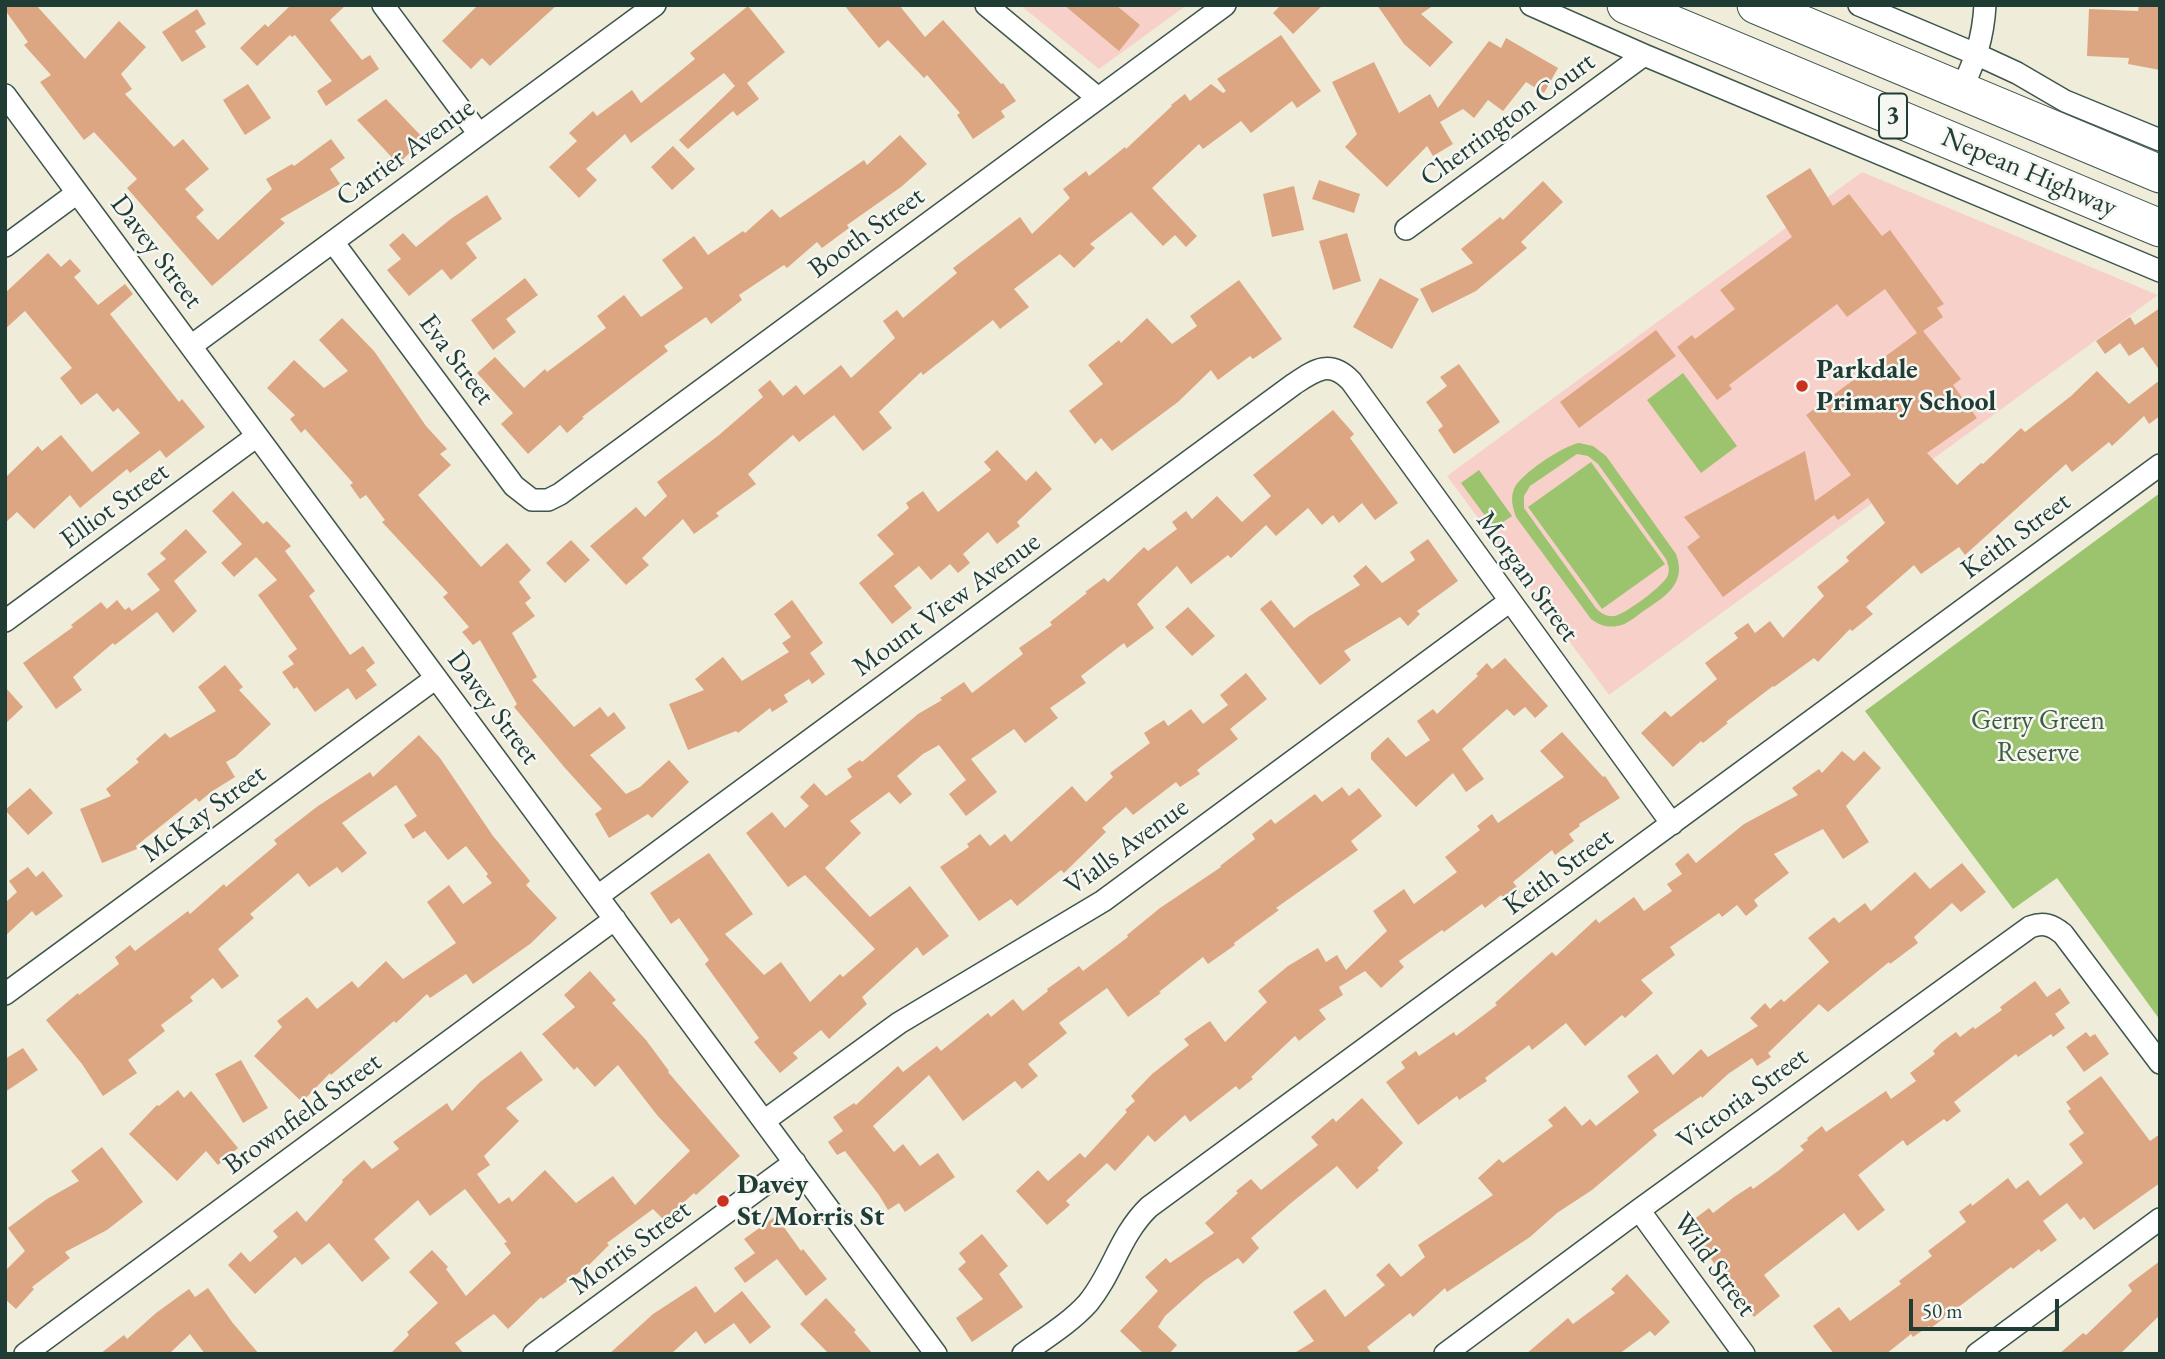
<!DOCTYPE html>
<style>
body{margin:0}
#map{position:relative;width:2165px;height:1359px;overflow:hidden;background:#f0ecda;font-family:"EB Garamond",serif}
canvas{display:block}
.frame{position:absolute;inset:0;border:7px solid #1f3d34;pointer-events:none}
.scale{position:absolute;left:1909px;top:1299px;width:150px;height:32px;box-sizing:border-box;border:4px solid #1f3d34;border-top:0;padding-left:9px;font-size:21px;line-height:24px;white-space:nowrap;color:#1f3d34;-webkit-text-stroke:5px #f6f6f2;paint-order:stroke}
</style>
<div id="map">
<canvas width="2165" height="1359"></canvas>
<div class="frame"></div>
<div class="scale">50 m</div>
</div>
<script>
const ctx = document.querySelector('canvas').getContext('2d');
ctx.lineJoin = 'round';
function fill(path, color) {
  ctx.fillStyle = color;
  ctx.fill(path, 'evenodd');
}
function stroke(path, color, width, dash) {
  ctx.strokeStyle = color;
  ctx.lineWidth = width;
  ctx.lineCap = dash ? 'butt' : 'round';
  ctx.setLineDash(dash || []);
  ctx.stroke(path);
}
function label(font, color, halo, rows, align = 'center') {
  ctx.font = font + ' "EB Garamond",serif';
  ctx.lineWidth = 5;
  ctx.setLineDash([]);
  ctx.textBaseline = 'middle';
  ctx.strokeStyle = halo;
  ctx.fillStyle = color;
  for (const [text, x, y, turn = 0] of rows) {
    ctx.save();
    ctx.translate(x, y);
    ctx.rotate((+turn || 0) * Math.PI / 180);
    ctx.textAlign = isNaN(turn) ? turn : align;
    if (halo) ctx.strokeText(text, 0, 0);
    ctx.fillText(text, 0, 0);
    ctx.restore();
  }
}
fill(new Path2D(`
 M1020,5h167l-88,64z
 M1862,172l296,123 -549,400 -162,-219z`), '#f7d1c9');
fill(new Path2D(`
 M1683,373l54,73 -36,27 -54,-73z
 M1579,443l14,3 13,10 70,98c11,29 -10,42 -31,56 -9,6 -18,15 -28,16 -10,2 -18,-1 -26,-7l-75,-102c-3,-9 -6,-18 -2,-28 6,-15 49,-43 65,-46zM1577,454l11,2 10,8 68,95c2,5 4,10 2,16 -3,10 -43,39 -53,41 -9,1 -15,-3 -20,-9l-71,-99v-12l6,-10z
 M1591,462l74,102 -63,45 -74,-102z
 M1479,470l33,46 -18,12 -33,-45z
 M2160,493v527l-103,-142 -44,31 -148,-198z`), '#9cc36e');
fill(new Path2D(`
 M5,5h31l49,54 34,-38 27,26 -25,27 11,15 -7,5 49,53 9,-8 26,30 -24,20 19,21 -8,7 22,23 54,-51 -6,-10 26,-15 2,2 37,-27 14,19 -15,11 10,15 -60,35 5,4 -73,63 -85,-98 10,-9 -43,-47 -10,8 -26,-34 -18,-24 11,-7 -27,-30 4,-3 -23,-32z
 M291,5h55l-16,15 32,40 8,-5 9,14 -53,37 -9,-15 15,-10 -37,-46 -3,2 -2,-2 -33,31 -17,-18 25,-24 3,3z
 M478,5h79l-67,61 -8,-8 -11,11 -29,-28z
 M844,5h55l26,32 18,-17 58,64 2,-1 13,18 -15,10 4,6 -32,22 -16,-24 3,-2 -33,-38 -3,3 -36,-38 -9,8z
 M1064,5h52l24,20 -21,26z
 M1281,5h42l-30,29 -20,-21z
 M1377,5h57l-13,9 32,28 -23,25 -26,-23z
 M2139,5h21v65l-32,-6 1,-6 -42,-2 2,-47 49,2z
 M748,6l37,46 -38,31 12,16 -22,17 -4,-5 -45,38 -9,-9 56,-54 -11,-13 -93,70 -6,-9 -39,35 11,11 -18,18 -30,-31 28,-26 -8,-8 24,-22 4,5 35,-26 9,13 54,-44 -5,-6z
 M197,9l9,15 -11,7 11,16 -24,15 -20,-30z
 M1281,35l40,56 -24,17 -5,-7 -41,32 -10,-12 -38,28 -4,-5 -47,44 45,48 -11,11 -11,-12 -12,11 -32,-34 -41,32 5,4 -21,20 -14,-14 -46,35 15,18 -29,22 -7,-9 -70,55 -2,-3 -42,40 13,16 -29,23 -29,-36 -35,27 -6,-7 -45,39 8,10 -40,29 3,3 -25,18 -11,-15 -41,39 7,7 -23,20 -36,-39 46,-39 9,10 22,-21 -10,-14 62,-47 44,-38 -5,-7 12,-10 13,16 13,-11 8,10 37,-30 10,13 44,-40 -12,-17 14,-11 6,8 54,-45 -4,-5 67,-51 12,17 38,-36 -7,-9 23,-18 3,5 36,-29 1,2 46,-43 -1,-1 14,-11 5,7 21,-17 12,9 3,-2 -9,-12z
 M1506,38l52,30 -14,25 -18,-11 -23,29 -15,-11 -14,18 -11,-9 -23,13 13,22 -20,12 -6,-10 -40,41 -42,-40 12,-13 -25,-52 42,-20 25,51 31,-19 8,14 51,-67 12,7z
 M248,84l23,34 -26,17 -22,-35z
 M386,99l38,40 -26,25 -41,-44z
 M900,135l27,29 -26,23 -54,38 2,3 -27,20 -5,-6 -30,26 -3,-3 -45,30 3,5 -31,24 -5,-7 -42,29 4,5 -86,66 2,1 -17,15 -7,-8 -32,29 -27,-30 12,-11 -36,-40 18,-16 29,31 21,-19 2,3 59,-44 -9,-12 27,-21 17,22 42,-29 -21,-28 32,-24 14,19 35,-24 2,2 27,-24 8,9 84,-58 3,5z
 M673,146l22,23 -23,21 -21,-23z
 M1810,168l23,38 16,-12 33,42 8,-6 54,74 -7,4 6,9 -20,14 38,48 -8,6 24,33 -50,35 30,32 24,-22 2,1 38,-36 4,4 46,-36 26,-25 32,33 31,-24v36l-11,8 -5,-8 -32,30 -3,-4 -37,30 -6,-8 -101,91 -6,-8 -38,27 -7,-9 -48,42 7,7 -21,17 -2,-2 -32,33 -4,-4 -40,29 -1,-1 -47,36 2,1 -25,20 -2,-2 -28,26 -32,-34 24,-22 6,6 46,-38 -12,-16 33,-25 -4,-5 14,-10 7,10 15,-12 13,17 41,-42 -7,-9 32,-26 -3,-4 39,-34 -17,-25 -30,22 -4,-5 -111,82 -36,-50 13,-10 -16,-20 121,-66 10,50 36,-26 -45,-60 111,-82 -32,-44 -38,28 -10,-13 -108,81 3,4 -15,11 -40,-53 15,-12 3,4 40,-30 -15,-19 72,-53 -26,-41z
 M1319,180l41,14 -6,19 -42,-14z
 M1543,181l20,21 -42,40 6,6 -51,43 -44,22 -12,-24 53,-26 -12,-14 39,-32 3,3z
 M1294,186l10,44 -32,7 -9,-43z
 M487,195l15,24 -36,24 11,15 -26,22 -9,-11 -33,27 -22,-26 14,-11 -12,-14 14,-12 13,14 36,-29z
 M1347,233l14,48 -28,9 -14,-49z
 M48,253l13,14 9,-8 11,12 -7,6 24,28 27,-21 8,10 -23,20 69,88 3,-3 23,28 -39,31 -6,-8 -30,23 -3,-4 -47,39 -10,-13 -36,34 -17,-17 -12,11v-45l33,-32 4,5 19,-16 31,37 48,-39 -22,-25 -5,4 -16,-19 -16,12 -21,-27 12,-10 -47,-57 -20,18v-36z
 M525,278l13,17 -32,24 10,13 -23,18 -22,-30z
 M1380,278l39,21 -27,50 -39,-22z
 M1239,280l43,59 -29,20 -3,-3 -32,24 -7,-10 -33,32 -66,49 -11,-13 -6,6 -26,-33 34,-27 -15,-19 31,-25 2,3 26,-25 25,26 25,-18 -7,-10z
 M2160,308v63l-17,-24 -14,9 -9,-13 -15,11 -9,-13 34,-24 5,8z
 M342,318l32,33 52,75 21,23 -7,5 11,11 -33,30 63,72 26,-24 24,27 -12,12 12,16 -6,5 10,13 -23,17 25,44 -5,3 42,47 26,-20 8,10 6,-5 12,16 -36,27 36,39 14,-7 29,-27 20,22 -37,36 -4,-4 -39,24 -14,-24 7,-5 -37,-41 -51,-61 3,-3 -37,-64 -7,5 -11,-13 7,-5 -26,-30 5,-4 -66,-71 3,-2 -19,-25 -6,4 -10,-14 3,-2 -48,-54 -4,4 -11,-14 5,-4 -28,-27 27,-28 30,28 24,-17 -29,-31z
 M1656,330l20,26 -97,72 -19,-26z
 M1459,364l41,58 -46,32 -16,-24 5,-4 -17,-24 21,-16 -7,-9z
 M1333,410l21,24 -4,4 48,65 -23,17 -13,-17 -23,20 -6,-8 -11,10 -14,-17 -32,28 -10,-11 -35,33 -3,-3 -37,29 -14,-18 -40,38 17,24 -27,20 -3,-5 -43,33 5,7 -36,25 8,10 -33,25 -11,-14 -43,30 26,33 -31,24 -17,-22 17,-14 -27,-35 -16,9 -26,22 15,18 -12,10 -11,-12 -39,29 11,12 -36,35 45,49 40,-31 39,50 -26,20 -6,-9 -55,50 5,7 -38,35 -8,-9 -28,23 5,5 -18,15 -26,-31 5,-4 -54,-74 4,-4 -30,-42 -8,6 -21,-31 59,-40 44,61 -28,20 39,41 17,-13 29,40 30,-28 3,3 32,-28 -70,-74 -17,12 -42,-54 26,-21 13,16 24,-22 -9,-9 14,-14 12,13 26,-19 -5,-8 13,-9 2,2 56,-48 24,-14 -2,-2 24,-16 8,11 51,-39 -4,-6 33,-23 -2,-3 37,-29 -2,-1 19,-14 4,4 36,-35 4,4 29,-22 -5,-7 14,-11 6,8 25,-23 25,26 29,-26 -18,-21z
 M997,450l29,31 10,-10 16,18 -35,33 3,4 -23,18 -9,-12 -25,22 7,9 -12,10 -8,-9 -19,16 -12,-14 -25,20 18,22 -20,16 -33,-41 35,-29 -17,-19 32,-27 -3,-5 17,-12 15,21 53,-42 -7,-8z
 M233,491l30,33 4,-3 24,25 -6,5 30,40 -6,5 41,59 13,-9 12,17 -9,7 11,15 -21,15 -8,-12 -33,24 -18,-25 -3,2 -12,-17 12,-8 -6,-8 9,-7 -39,-54 19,-15 -21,-23 -22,20 -13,-14 21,-19 -30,-33z
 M186,529l21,23 -33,29 23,30 -24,22 -16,-21 -42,33 -2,-2 -40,34 9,13 -26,19 -33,-46 50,-36 -2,-2 30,-23 6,7 10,-9 8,10 4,-3 3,4 28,-21 -13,-16 19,-15 -6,-6z
 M1428,539l30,42 -41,30 3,3 -12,12 -8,-9 -56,34 7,9 -31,25 -60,-76 11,-9 23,28 14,-11 52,-32 -7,-9 13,-11 16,18 33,-23 -5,-8z
 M571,540l19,20 -25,23 -19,-20z
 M792,600l31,43 -13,10 15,21 -13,10 -3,-5 -25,16 4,7 -16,10 -2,-4 -32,25 -2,-2 -48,19 -19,-46 35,-14 -9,-11 28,-22 19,24 47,-29 -7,-9 9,-6 -17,-23z
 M1188,607l27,29 -23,20 -27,-29z
 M1505,658l43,48 -13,12 -10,-11 -11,9 -7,-7 -45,40 22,30 -18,13 -13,-19 -37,34 -45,-48v-6l17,-16 18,20 24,-17 -13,-19 16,-12 4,5 41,-38 -2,-2 11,-11 5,6z
 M225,665l18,22 -4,3 32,34 -36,33 -9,5 9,15 -24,15 -12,10 -3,-4 -60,48 1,3 -35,14 -22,-54 31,-13 -5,-7 33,-27 -3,-3 29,-26 5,5 46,-27 -18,-24z
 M1246,673l21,26 -37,30 8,10 -41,31 3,4 -20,13 -4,-5 -43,33 -7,-8 -24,21 4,4 -42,41 -3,-3 -44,36 -6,-7 -32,22 -39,-54 29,-20 -2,-3 13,-10 10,12 15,-12 6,8 61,-56 14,16 27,-25 -3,-4 40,-30 -6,-10 20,-13 4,6 23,-17 12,15 25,-19 -8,-10z
 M5,687l18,20 -18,17z
 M1562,732l41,45 2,-1 15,22 -41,26 1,2 -11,8 5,7 -19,14 -3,-5 -39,32 7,9 -13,11 -6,-7 -16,13 -3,-4 -38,28 -2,-2 -43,31 5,6 -23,21 -16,-17 -26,16 4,8 -24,15 7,9 -27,22 -4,-5 -44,41 2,2 -14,11 -3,-4 -46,36 -5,-7 -30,27 -7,-7 -33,36 -8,-8 -41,38 4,4 -23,20 -31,-34 22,-21 10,11 32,-28 5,5 42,-46 -2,-2 10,-9 -4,-5 21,-22 37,-29 -5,-6 26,-18 15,21 42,-40 -9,-11 30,-25 30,-18 8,14 11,-7 9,15 41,-39 -14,-20 31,-22 10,15 43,-32 -12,-15 35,-27 -3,-4 15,-12 6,9 66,-46 -24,-26z
 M419,735l21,23 53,78 37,45 -4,4 31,33 -27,26 -57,40 -7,-10 -36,24 -3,-4 -31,29 -2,-2 -63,54 -1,-2 -28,29 -48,-46 28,-29 -5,-6 30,-24 10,12 35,-28 6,7 28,-27 17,18 53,-36 -29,-41 22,-17 14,19 29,-21 -6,-7 2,-2 -22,-28 -18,14 -23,-29 -12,8 -9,-14 13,-9 -21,-31 -54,38 25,30 -25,20 -5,-6 -28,20 -11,-14 -48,41 4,4 -36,31 21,27 -17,13 -9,-11 -23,19 3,4 -32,24 4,6 -37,29 9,13 -34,23 -21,-32 -36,-44 32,-27 1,2 40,-31 -4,-7 15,-12 5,6 53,-40 2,3 34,-30 2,3 51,-43 -3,-4 44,-34 52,-34 3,5z
 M1842,751l12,10 10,-10 17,17 -35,38 23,36 -26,17 -20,-30 -49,25 15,19 -35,27 4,6 -12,10 -9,-11 -15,12 -3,-4 -49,34 5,8 -34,25 12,13 -28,25 -3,-3 -37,31 -19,-23 -34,27 -3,-5 -44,33 2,3 -28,19 -2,-4 -39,29 -32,-43 19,-14 -4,-6 15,-11 3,5 35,-24 2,4 41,-31 -2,-2 57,-51 4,4 40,-37 3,4 35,-26 10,14 28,-20 -5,-7 15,-10 -7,-10 13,-11 8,10 48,-39 54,-29 -6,-7 27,-19 3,4z
 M1342,787l7,9 10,-8 23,28 -31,25 7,9 -82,58 3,2 -45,33 1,2 -27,19 -5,-7 -44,35 2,1 -33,24 -21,-29 -48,35 8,10 -39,31 10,12 -16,13 -7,-8 -52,40 -34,-46 -56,51 21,26 9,-8 17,22 18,-13 17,24 -50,35 -6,-9 -11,7 -9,-15 -34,-44 -8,4 -9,-13 15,-11 -10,-14 21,-14 2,2 42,-39 5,6 34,-26 4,5 47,-38 3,4 22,-18 10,12 25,-20 -1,-2 32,-23 4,5 45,-34 -1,-2 33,-27 61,-41 -1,-1 35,-27 -3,-5 19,-15 4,5 40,-30 7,8z
 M30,788l23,25 -25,22 -23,-25z
 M1962,863l24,29 -25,20 -9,-9 -38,34 4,6 -28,21 -1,-2 -61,50 -9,-8 -51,49 3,4 -14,9 -5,-8 -24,16 -26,24 -1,-2 -48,34 4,5 -65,55 -35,23 -27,24 -83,55 -2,-4 -32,29 -3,-4 -43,34 5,7h-79l21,-13 -21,-29 32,-23 20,28 40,-32 -9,-10 13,-12 12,14 24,-20 -7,-12 75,-50 -15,-17 21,-19 4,4 50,-37 -5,-6 17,-14 17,20 8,-7 6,7 43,-34 -12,-16 30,-22 16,21 28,-26 7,8 50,-31 -8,-8 15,-15 5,6 11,-10 3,3 45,-40 -21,-24 26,-21 5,6 26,-20 6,8 44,-39 15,17z
 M28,867l8,10 7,-6 20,25 -27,20 -4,-5 -27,25v-33l12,-11 -8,-11z
 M590,971l26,29 -4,3 34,37 23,31 -1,1 72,84 -44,39 -2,-2 -30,27 -11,-11 -46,34 2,2 -20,20 -46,34 -2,-2 -33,32 -14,-15 -39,29 9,11h-74l19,-19 -2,-3 31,-29 -29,-31 23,-22 16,17 -2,2 20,27 45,-43 -7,-10 3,-1 -42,-53 -35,27 -12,-16 -44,39 16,19 -28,24 -33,-39 -27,22 -7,-8 -40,37 -27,-29 13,-13 9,10 28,-25 -5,-6 24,-20 9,11 37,-40 -1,-2 22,-20 8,9 27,-20 -6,-7 54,-39 5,8 28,-29 41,-31 22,29 -37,28 13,13 -35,35 6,9 -13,9 22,30 10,-7 3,5 33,-32 31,33 37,-27 22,29 55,-54 -33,-36 -39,-50 -23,22 -18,-20 -3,3 -32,-36 33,-27 -11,-12z
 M2035,981l12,16 13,-9 10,15 -15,11 10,14 -12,9 -2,-3 -33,23 -2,-3 -62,48 7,9 -14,11 -3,-3 -37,27 -4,-6 -45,35 27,35 -27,21 -14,-18 -80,62 16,21 -26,21 -52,-70 8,-5 -17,-22 16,-12 4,5 21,-16 17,-11 2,3 25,-18 26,-21 -4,-4 8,-6 -1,-2 15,-12 4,6 60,-41 5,8 25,-18 -6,-8 25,-19 -2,-3 8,-8 15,-11 4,5 13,-10 2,2 27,-19 -2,-3z
 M2086,1032l4,5 5,-3 14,20 -25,18 -18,-25z
 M23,1048l15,22 -33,22v-33z
 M241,1060l27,48 -25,15 -28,-49z
 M2101,1076l49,65 10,-7v49l-66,47 -10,-13 -4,3 -13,-17 -24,18 14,19 -16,12 -2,-3 -26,20 -2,-2 -80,61 -2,-2 -16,11 -2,-3 -25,20h-52l-21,-28 26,-19 11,14 51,-37 -2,-3 33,-25 -4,-5 38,-29 -7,-10 12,-9 1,3 36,-28 8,11 12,-9 12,16 43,-33 -14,-19 15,-11 -16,-22 3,-2 -5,-7z
 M178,1090l6,8 7,-7 47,57 -20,17 -12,-14 -29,30 -48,-47 28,-29 2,1z
 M1362,1098l41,45 -26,25 2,2 -22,19 -20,-23 -46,37 -40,35 8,10 -16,16 -5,-6 -34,23 -39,35 -7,11 19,18 -8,9h-25l-24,-23 38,-40 -13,-14 21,-19 4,5 44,-30 -9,-10 33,-30 -2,-2 15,-12 10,11 57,-45 -7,-8 22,-19 3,4z
 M102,1147l41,55 -36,28 -42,22 5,6 -38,29 2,2 -18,20 -11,-10v-28l20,-20 -17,-23 39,-29 32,-18 -8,-10z
 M776,1216l25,35 2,-2 24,30 -21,17 -29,-37 -32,24 -11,-15 21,-15 -11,-14z
 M982,1234l26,32 -9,8 24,33 -51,35 -16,-24 27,-19 -25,-30 8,-7 -7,-9z
 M2160,1261v54l-40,39h-61l24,-21 3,2 46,-44 -4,-6z
 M1627,1274l43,48 -15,14 -5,-5 -31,23h-93l42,-36 5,6 42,-31 -4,-4z
 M696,1286l19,27 27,-22 29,36 -21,17 -16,-21 -29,21 -9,-13 -25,23h-62l44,-40z
 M208,1288l24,34 27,32h-54l-15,-20 -21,20h-69l24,-19 3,4 29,-26 33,-24 6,8z
 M826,1298l30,32 -2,2 19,22h-44l-29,-30z`), '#dda682');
const street = new Path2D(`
 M383,5l96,129
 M986,5l112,93
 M1531,5l113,50 516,216
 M1859,5l119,50 39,18 48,28 95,39
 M1961,91c14,-31 22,-51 24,-86
 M5,95l931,1259
 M1406,229l238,-174
 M333,242l181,244 18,14h16l12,-6 665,-489
 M5,246l72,-53
 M191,346l464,-341
 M5,621l252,-185
 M598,896l696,-512c21,-14 36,-25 57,-3l321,443
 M5,994l431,-316
 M764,1121l135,-98 204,-122 407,-300
 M1639,1210l105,144
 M25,1354l590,-435
 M534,1354l261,-192
 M1023,1354c22,-16 47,-31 65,-51 25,-30 31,-67 61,-96l1011,-742
 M1445,1354l194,-144 391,-283c14,-5 22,-2 33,7l97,129
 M1977,1354l183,-135`);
const highway = new Path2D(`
 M1626,5l534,223
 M1756,5l404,169`);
stroke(street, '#3e574d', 24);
stroke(highway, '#3e574d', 39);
stroke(street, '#fff', 21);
stroke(highway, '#fff', 37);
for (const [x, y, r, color] of [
 [1802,386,7,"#c8321e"],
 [723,1201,7,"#c8321e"]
]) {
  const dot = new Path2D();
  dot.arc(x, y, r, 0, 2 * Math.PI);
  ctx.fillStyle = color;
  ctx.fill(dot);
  stroke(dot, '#f6f6f2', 2.5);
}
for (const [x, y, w] of [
 [1893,116,28]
]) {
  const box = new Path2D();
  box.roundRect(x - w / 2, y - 22.5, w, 45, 5);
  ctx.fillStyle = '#f6f6f2';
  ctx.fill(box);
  stroke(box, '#1f3d34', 2);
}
label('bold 26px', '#1f3d34', null, [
 ["3",1893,116]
]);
label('28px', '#1f3d34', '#f6f6f2', [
 ["Cherrington Court",1508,120,-36],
 ["Carrier Avenue",406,153,-36],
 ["Nepean Highway",2029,173,23],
 ["Booth Street",867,233,-36],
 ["Davey Street",156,252,53],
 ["Eva Street",456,360,53],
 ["Elliot Street",115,506,-36],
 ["Keith Street",2016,536,-36],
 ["Morgan Street",1527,577,54],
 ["Mount View Avenue",947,605,-36],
 ["Davey Street",493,708,53],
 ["McKay Street",204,814,-36],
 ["Vialls Avenue",1127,847,-36],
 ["Keith Street",1559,872,-36],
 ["Victoria Street",1743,1099,-36],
 ["Brownfield Street",303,1114,-36],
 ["Morris Street",631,1248,-36],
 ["Wild Street",1714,1265,54]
]);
label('bold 28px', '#1f3d34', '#f6f6f2', [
 ["Parkdale",1816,370],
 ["Primary School",1816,402],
 ["Davey",737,1185],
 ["St/Morris St",737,1217]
], 'left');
label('28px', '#3e5e42', '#f6f6f2', [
 ["Gerry Green",2038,721],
 ["Reserve",2038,753]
]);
</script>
